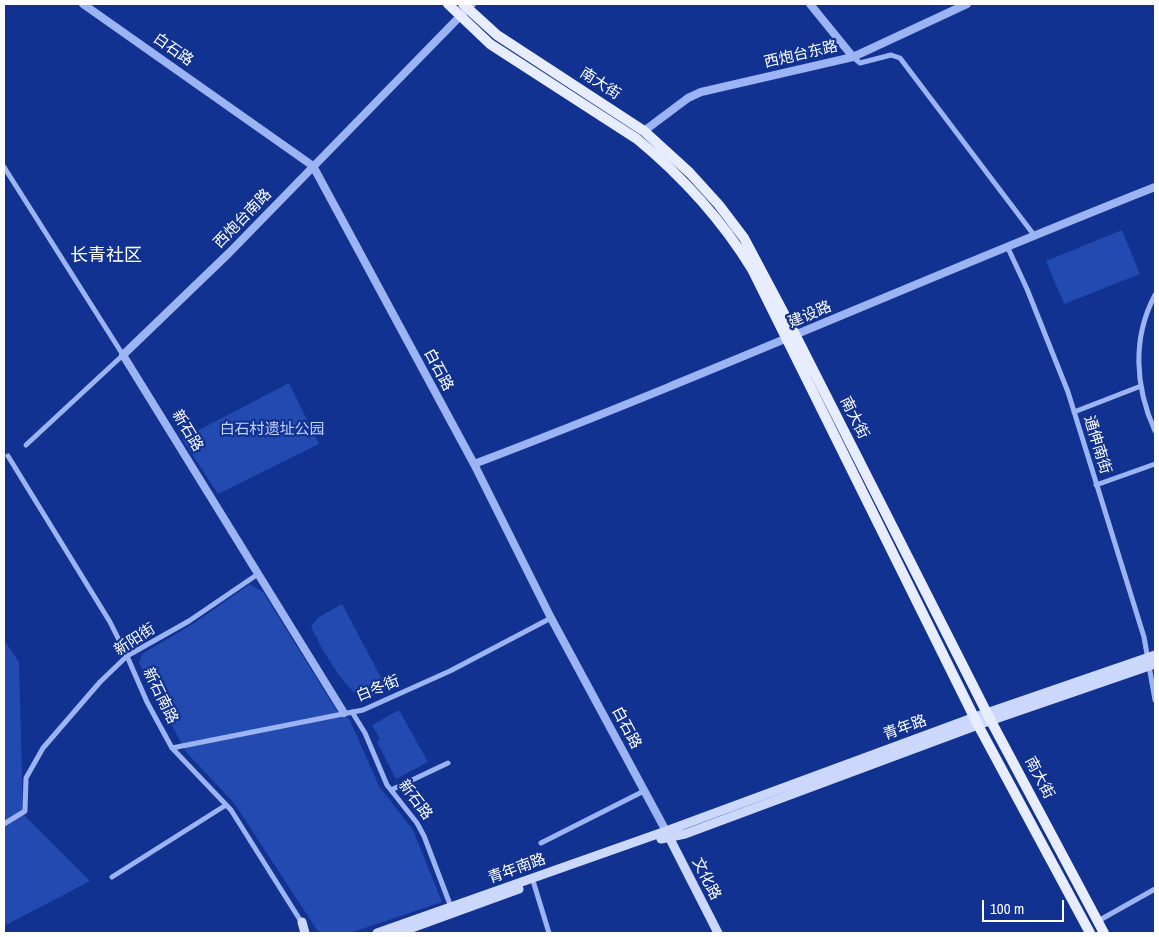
<!DOCTYPE html>
<meta charset="utf-8">
<style>
body{margin:0}
#map{position:relative;width:1159px;height:937px;overflow:hidden;background:#113290;font-family:"Archivo Narrow",sans-serif}
canvas{display:block}
.frame{position:absolute;inset:0;border:5px solid #fff;pointer-events:none}
.scale{position:absolute;left:982px;top:900px;width:82px;height:22px;box-sizing:border-box;border:2px solid #fff;border-top:0;padding-left:6px;font-size:15px;line-height:18px;white-space:nowrap;color:#fff;-webkit-text-stroke:4px #113290;paint-order:stroke}
</style>
<div id="map">
<canvas width="1159" height="937"></canvas>
<div class="frame"></div>
<div class="scale">100 m</div>
</div>
<script>
const ctx = document.querySelector('canvas').getContext('2d');
ctx.lineJoin = 'round';
function fill(path, color) {
  ctx.fillStyle = color;
  ctx.fill(path, 'evenodd');
}
function stroke(path, color, width, dash) {
  ctx.strokeStyle = color;
  ctx.lineWidth = width;
  ctx.lineCap = dash ? 'butt' : 'round';
  ctx.setLineDash(dash || []);
  ctx.stroke(path);
}
function label(font, color, halo, rows, align = 'center') {
  ctx.font = font + ' "Archivo Narrow","Noto Sans SC",sans-serif';
  ctx.lineWidth = 4.5;
  ctx.setLineDash([]);
  ctx.textBaseline = 'middle';
  ctx.strokeStyle = halo;
  ctx.fillStyle = color;
  for (const [text, x, y, turn = 0] of rows) {
    ctx.save();
    ctx.translate(x, y);
    ctx.rotate((+turn || 0) * Math.PI / 180);
    ctx.textAlign = isNaN(turn) ? turn : align;
    if (halo) ctx.strokeText(text, 0, 0);
    ctx.fillText(text, 0, 0);
    ctx.restore();
  }
}
fill(new Path2D(`
 M1122,230l18,44 -76,30 -18,-43z
 M289,383l30,61 -101,50 -36,-55z
 M250,584l13,8 77,124 9,2 30,68 34,44 29,72 -92,31h-31l-85,-130 -48,-51 -47,-89 3,-9 51,-30z
 M342,604l43,81 -12,11 -8,3c-19,-6 -46,-54 -54,-73l8,-9z
 M4,640l15,22 4,152 67,67 -86,45z
 M399,710l29,52 -32,17 -19,-37 3,-3 -8,-14z`), '#224ab0');
stroke(new Path2D(`
 M853,57l7,6 31,-8 9,3 134,177
 M4,167l119,188 -97,90
 M1007,246l20,43 41,103 76,245 11,63
 M1155,295c-23,43 -20,92 0,136
 M1074,412l67,-26
 M8,456l102,166 17,34 20,46 25,46 59,62 71,113
 M1096,485l59,-21
 M352,712l13,21 22,52 30,38 7,13 27,71
 M172,748l191,-38 87,-39 101,-53
 M391,790l57,-27
 M4,824l21,-13 1,-33 17,-30 57,-66 27,-26 62,-35 69,-47
 M541,843l103,-52
 M112,877l114,-72
 M534,884l15,49
 M1098,921l57,-32`), '#9cb4f3', 5);
stroke(new Path2D(`
 M83,4l230,162 161,298 77,154 115,213
 M810,4l43,53
 M644,131l44,-33 13,-6 152,-35 114,-53
 M474,464c229,-87 453,-187 681,-277
 M344,713l-221,-358 106,-102 243,-249`), '#9cb4f3', 8);
stroke(new Path2D(`
 M667,833l51,100
 M661,839l24,-5 293,-109 177,-61
 M302,922l3,11
 M377,933l289,-102 309,-114 180,-62
 M398,933l121,-44`), '#cbd8fc', 9);
stroke(new Path2D(`
 M448,4l42,40 147,95c46,38 84,80 115,130l226,456 112,208
 M463,4l34,31 147,96 46,42 29,32 25,33 52,98 195,385 113,212`), '#e7ecff', 10);
label('15px', '#fff', '#113290', [
 ["白石路",173,50,35],
 ["西炮台东路",801,55,-13],
 ["南大街",600,84,33],
 ["西炮台南路",243,219,-46],
 ["建设路",810,315,-23],
 ["白石路",438,370,62],
 ["南大街",854,418,63],
 ["新石路",187,431,59],
 ["通伸南街",1097,445,73],
 ["新阳街",135,640,-33],
 ["白冬街",378,689,-22],
 ["新石南路",160,696,64],
 ["白石路",626,728,62],
 ["青年路",905,728,-20],
 ["南大街",1039,778,62],
 ["新石路",415,800,53],
 ["青年南路",517,869,-20],
 ["文化路",706,879,63]
]);
label('15px', '#c3d3fd', '#113290', [
 ["白石村遗址公园",272,430]
]);
label('18px', '#fff', '#113290', [
 ["长青社区",106,256]
]);
</script>
